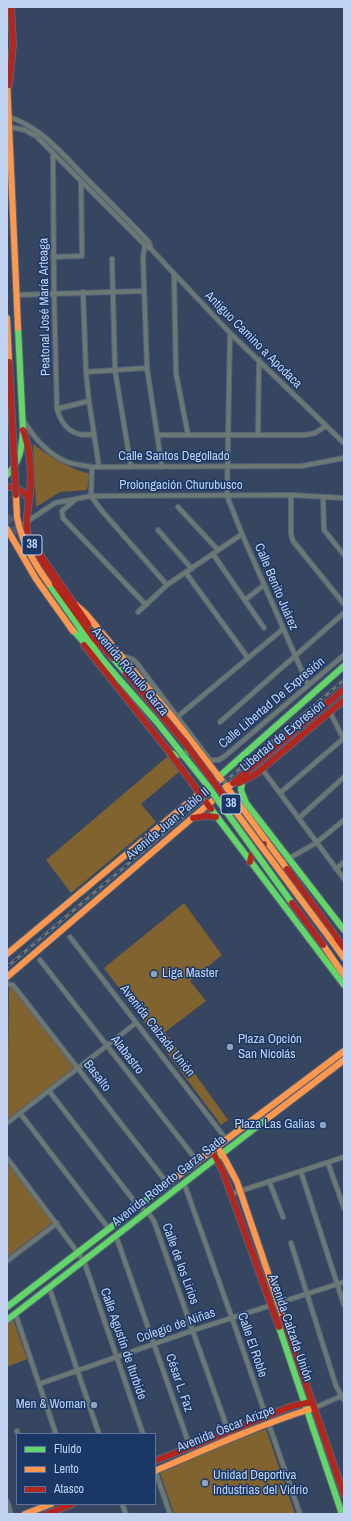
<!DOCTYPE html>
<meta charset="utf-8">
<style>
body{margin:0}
#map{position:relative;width:351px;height:1521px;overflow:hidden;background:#364660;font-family:"Archivo Narrow",sans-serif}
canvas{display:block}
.frame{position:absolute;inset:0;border:8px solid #c1d3f0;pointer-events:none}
.legend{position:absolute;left:16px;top:1433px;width:140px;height:72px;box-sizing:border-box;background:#1a3766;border:1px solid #5d759d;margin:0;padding:5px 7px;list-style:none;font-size:12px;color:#c1d3f0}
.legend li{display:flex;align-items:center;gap:8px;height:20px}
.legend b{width:20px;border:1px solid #5d759d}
</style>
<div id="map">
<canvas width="351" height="1521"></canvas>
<div class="frame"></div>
<ul class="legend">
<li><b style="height:5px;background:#63d668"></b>Fluido</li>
<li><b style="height:5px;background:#ff974d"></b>Lento</li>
<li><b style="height:5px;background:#b3261e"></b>Atasco</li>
</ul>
</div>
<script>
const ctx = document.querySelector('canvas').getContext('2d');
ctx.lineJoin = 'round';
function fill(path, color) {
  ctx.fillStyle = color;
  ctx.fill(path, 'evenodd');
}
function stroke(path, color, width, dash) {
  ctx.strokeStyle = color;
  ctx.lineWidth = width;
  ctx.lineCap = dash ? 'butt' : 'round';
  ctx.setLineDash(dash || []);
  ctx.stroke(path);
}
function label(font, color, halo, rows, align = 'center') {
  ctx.font = font + ' "Archivo Narrow",sans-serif';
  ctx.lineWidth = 3;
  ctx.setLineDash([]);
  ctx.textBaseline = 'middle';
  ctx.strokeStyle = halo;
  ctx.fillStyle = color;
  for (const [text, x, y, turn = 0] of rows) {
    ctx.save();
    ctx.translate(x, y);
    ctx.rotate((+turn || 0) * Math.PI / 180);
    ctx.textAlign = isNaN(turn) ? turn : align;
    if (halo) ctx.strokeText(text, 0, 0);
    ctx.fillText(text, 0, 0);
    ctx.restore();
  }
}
fill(new Path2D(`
 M33,444c19,14 34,24 57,30l-3,16 -27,2 -24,15z
 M168,756l12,15 -39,33 15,18 -85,71 -25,-33z
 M184,903l38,52 -32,26 16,20 -41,31 63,88 -7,5 -117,-157z
 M12,986l62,82 -67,52 2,-133z
 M7,1163l46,59 -46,35z
 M13,1319l14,40 -20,8v-43z
 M266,1429l29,85h-121l-14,-41 76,-33z`), '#80632f');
stroke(new Path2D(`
 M7,516l15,21`), '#4b5b76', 8, [8, 4]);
const street = new Path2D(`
 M9,117c33,10 56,40 80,64 20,20 40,40 60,61l2,7
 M9,127l16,3 11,6 109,109 6,4 79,84 114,110
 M53,153l1,141 3,115c5,18 17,29 37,25
 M145,245l-2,12 4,111 15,99
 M53,257l29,-1 -1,-74
 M112,259l3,111 16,97
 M174,274l2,99 12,62
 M83,292l3,80 3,29 10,66
 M17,295l127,-4
 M230,333l-3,163 15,38 66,151
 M86,372l61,-4
 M57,409l32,-8
 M24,421c10,17 24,33 43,41 8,3 17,3 25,5l210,-1 42,-8
 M157,435h148l10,-2 11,-7
 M258,435l1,-75
 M291,495v39l2,7 51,63
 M91,496l11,15 65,74
 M91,496l1,-29
 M323,497l1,33 20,25
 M76,499l-14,12 1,7 83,87
 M178,507l40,43
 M25,523l30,-20 36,-7 200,-1 53,3
 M158,530l34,39
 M213,554l51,74
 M186,573l62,85
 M245,600l19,-15
 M138,612l29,-27 75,-51
 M120,655l12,4 4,3 74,98h9l6,-4 119,-101
 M330,712l14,28
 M176,718l107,-89
 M220,722l124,-109
 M262,769l82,110
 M280,793l64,-55
 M299,818l45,-41
 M281,863l35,-20 28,-23
 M336,869l8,-7
 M70,937l156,202
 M40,960l158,202
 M7,984l6,1 155,199
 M49,1091l89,115 9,5 7,10 77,218
 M20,1113l89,116
 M7,1123l129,-100
 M7,1158l77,103 59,173
 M328,1163l16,45
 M301,1172l43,133
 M269,1181l14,36
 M184,1183l48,135 68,196
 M231,1194l113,-37
 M116,1236l74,211
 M291,1243l45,143 8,14
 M7,1261l50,-38
 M49,1287l50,147
 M15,1313l41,121
 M39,1384l155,-54 150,-48
 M314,1408l30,-13
 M17,1431l1,3
 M155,1470l15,44
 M7,1501l4,13
 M122,1504l4,10`);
const fast = new Path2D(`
 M7,475c13,-13 15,-27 16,-45l-5,-102
 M49,584l52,74 18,21
 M71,628l19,21
 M111,656l15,17
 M170,753c10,3 16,3 22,-6
 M243,775l-2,15 5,13 98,127
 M214,781l130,-115
 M211,809l133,176
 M7,1307l155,-119
 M7,1320l261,-202
 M279,1327l63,187`);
const slow = new Path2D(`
 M7,80l11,248
 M7,318l2,44
 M16,495l1,22
 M7,529l29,50 37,52
 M76,605l10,9 88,105 49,63 64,87
 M331,940l13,18
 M323,945l21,30
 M7,954l207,-173
 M7,977l226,-194
 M268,1118l76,-58
 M220,1151l6,10 11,21 46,135
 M162,1188l182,-137
 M155,1471c51,-22 102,-45 155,-62
 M25,1514l26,-10`);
const jam = new Path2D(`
 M9,85l4,-41 -2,-37
 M23,430c7,20 9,43 7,64 -2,15 -5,29 -2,43l60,87
 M7,487c11,-1 17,4 22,13
 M28,546l67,94 18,18
 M84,645l86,108 41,56
 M233,783l111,-94
 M239,783l17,-9 88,-74
 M193,818l12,-2 11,1
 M250,862c1,-9 5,-15 14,-18
 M287,869l57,79
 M215,1156l8,16 56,155
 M283,1317l61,178
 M155,1461l137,-55 20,-4
 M47,1514l25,-10`);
stroke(street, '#55637a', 6);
stroke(fast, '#55637a', 8);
stroke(slow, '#55637a', 8);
stroke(jam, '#55637a', 8);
stroke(street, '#6b7874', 4);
stroke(fast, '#63d668', 6);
stroke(slow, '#ff974d', 6);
stroke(jam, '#b3261e', 6);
const rail = new Path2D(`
 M7,967l337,-287`);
stroke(rail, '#6b7677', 3);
stroke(rail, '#1a3766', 1.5, [4.5]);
const fastBridge = new Path2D(`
 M119,679l37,42 51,64 85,118`);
const slowBridge = new Path2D(`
 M17,517c5,26 17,46 32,67
 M235,811l96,129`);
const jamBridge = new Path2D(`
 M9,362l7,133
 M126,673l59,70 50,68
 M292,903l31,42`);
stroke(fastBridge, '#55637a', 8, []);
stroke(slowBridge, '#55637a', 8, []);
stroke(jamBridge, '#55637a', 8, []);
stroke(fastBridge, '#63d668', 6);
stroke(slowBridge, '#ff974d', 6);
stroke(jamBridge, '#b3261e', 6);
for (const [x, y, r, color] of [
 [154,974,4,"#90a2be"],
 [230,1047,4,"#90a2be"],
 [323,1125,4,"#90a2be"],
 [94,1405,4,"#90a2be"],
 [205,1483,4,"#90a2be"]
]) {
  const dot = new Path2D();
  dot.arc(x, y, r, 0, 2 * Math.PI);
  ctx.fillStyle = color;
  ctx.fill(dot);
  stroke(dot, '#1a3766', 1.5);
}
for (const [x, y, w] of [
 [32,545,20],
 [231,804,20]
]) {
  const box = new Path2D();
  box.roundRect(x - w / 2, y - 10, w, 20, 3);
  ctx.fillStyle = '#1a3766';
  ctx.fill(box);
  stroke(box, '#c1d3f0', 1);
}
label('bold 12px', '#c1d3f0', null, [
 ["38",32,545],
 ["38",231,804]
]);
label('13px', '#c1d3f0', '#1a3766', [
 ["Peatonal José María Arteaga",45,307,-91],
 ["Antiguo Camino a Apodaca",253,340,45],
 ["Calle Santos Degollado",174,457],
 ["Prolongación Churubusco",181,486],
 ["Calle Benito Juárez",276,587,67],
 ["Avenida Rómulo Garza",130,672,50],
 ["Calle Libertad De Expresión",272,703,-40],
 ["Libertad de Expresión",283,736,-39],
 ["Avenida Juan Pablo II",168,824,-40],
 ["Avenida Calzada Unión",157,1031,52],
 ["Alabastro",127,1055,52],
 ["Basalto",97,1076,52],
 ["Avenida Roberto Garza Sada",169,1181,-38],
 ["Calle de los Lirios",180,1264,70],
 ["Colegio de Niñas",176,1326,-19],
 ["Avenida Calzada Unión",290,1328,71],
 ["Calle Agustín de Iturbide",123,1344,71],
 ["Calle El Roble",252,1345,71],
 ["César L. Faz",179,1383,71],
 ["Avenida Óscar Arizpe",226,1429,-22]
]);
label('13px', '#c1d3f0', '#1a3766', [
 ["Liga Master",162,974],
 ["Plaza Opción",238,1040],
 ["San Nicolás",238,1055],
 ["Plaza Las Galias",315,1125,"right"],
 ["Men & Woman",86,1405,"right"],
 ["Unidad Deportiva",213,1476],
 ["Industrias del Vidrio",213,1491]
], 'left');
</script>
